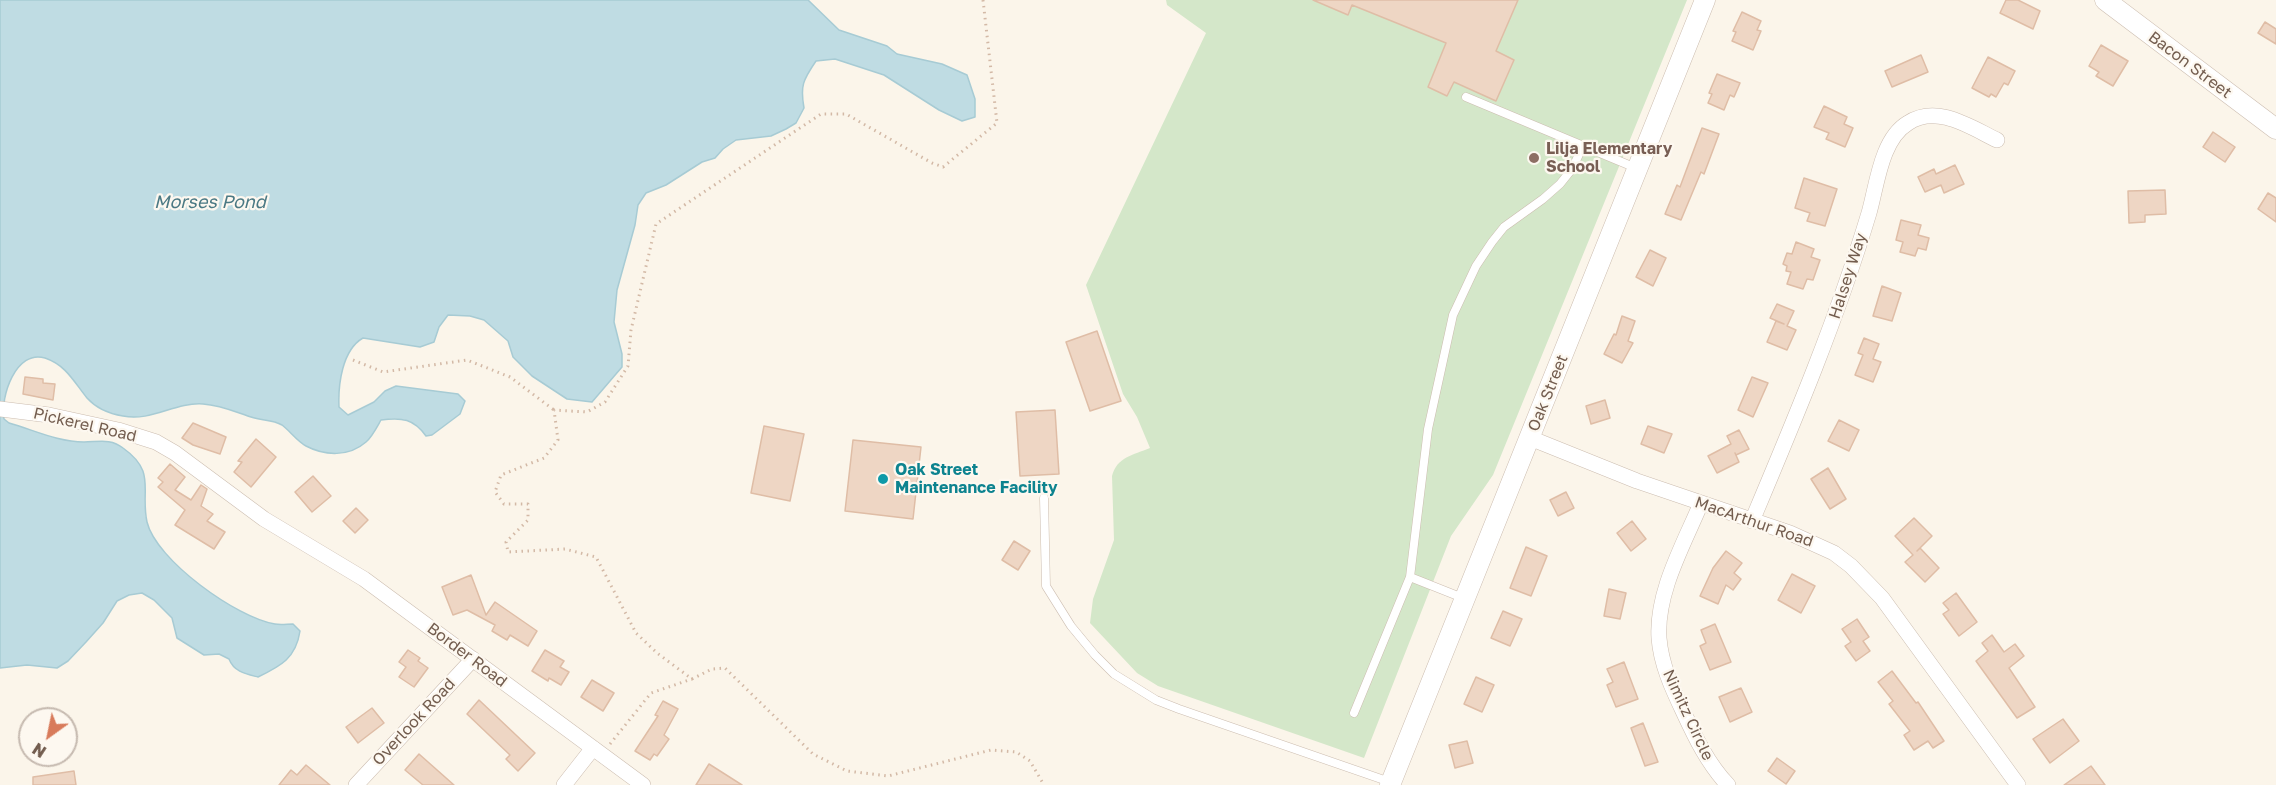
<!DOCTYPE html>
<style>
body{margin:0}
#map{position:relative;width:2276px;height:785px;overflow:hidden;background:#fbf5ea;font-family:"Golos Text",sans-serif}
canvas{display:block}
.north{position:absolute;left:18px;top:707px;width:60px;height:60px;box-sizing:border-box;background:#fdf8f0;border:2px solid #c6bab0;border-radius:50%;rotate:213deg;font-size:16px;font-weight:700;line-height:24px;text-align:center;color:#735d4f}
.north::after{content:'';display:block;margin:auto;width:21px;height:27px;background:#d87b5b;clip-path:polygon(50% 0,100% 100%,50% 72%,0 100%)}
</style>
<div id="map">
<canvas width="2276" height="785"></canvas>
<div class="north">N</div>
</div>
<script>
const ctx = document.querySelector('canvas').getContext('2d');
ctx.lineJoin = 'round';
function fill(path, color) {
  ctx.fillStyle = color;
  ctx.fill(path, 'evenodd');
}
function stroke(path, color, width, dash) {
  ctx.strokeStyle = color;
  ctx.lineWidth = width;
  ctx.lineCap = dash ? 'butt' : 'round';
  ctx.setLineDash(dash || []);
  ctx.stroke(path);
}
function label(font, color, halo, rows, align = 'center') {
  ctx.font = font + ' "Golos Text",sans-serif';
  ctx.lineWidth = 4.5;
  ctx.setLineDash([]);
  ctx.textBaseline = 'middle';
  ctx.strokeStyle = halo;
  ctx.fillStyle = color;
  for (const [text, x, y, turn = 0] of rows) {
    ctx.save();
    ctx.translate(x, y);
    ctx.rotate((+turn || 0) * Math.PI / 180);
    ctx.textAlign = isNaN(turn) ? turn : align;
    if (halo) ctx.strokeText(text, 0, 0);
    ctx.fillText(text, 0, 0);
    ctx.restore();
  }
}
fill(new Path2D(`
 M1166,0h521l-194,475 -42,61 -87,222 -206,-72 -21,-13 -47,-50 3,-24 21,-59 -2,-64c5,-19 21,-21 38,-28l-13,-31 -14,-23 -37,-109 120,-252 -39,-28z`), '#d4e7c9');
const water = new Path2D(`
 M0,0h808l31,30 48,16 10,8 45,10 25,11 8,24v18l-13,4 -23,-11 -55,-35 -49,-16 -19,2c-13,19 -16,25 -12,47l-8,15 -10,6 -15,7 -35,4 -13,9 -8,9 -13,4 -36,23 -20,8 -8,12 -3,20 -18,65 -3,32 8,32v13l-30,35 -25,-3 -35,-23 -19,-19 -5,-16 -24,-21 -14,-4 -22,-1 -9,12 -5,15 -14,5 -57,-9c-21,12 -25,47 -24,69l9,8 26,-13 11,-11 11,-5 62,8 7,7 -5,13 -28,21 -6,1c-12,-17 -24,-19 -45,-16 -4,7 -9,17 -15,22 -17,15 -41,14 -60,4 -9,-5 -16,-15 -24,-21 -10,-6 -20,-4 -31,-8 -15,-5 -31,-12 -48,-13 -28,-2 -52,18 -80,12 -13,-2 -27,-8 -36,-18 -13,-16 -21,-33 -42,-40 -29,-9 -45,39 -41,61l5,4c25,7 49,19 75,19 14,0 27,-4 39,6 34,24 17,42 24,74 9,38 90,96 128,102 6,1 12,0 18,0l7,7c-4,27 -19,35 -42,46 -12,-3 -24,-5 -29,-18l-10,-5 -15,1 -27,-17 -5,-20 -18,-18 -12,-7 -13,2 -12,6 -14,22 -17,19 -18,19 -11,7 -30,-3 -27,3z`);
fill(water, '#bfdce3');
stroke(water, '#a7cbd4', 1.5);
const building = new Path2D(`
 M1313,0h205l-22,51 18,9 -18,41 -42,-19 -7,14 -19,-9 18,-44 -94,-38 -4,10z
 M2006,0h12l22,11 -7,18 -33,-16z
 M1742,12l19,9 -4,9 4,1 -8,19 -21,-9 4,-9 -3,-1z
 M2265,22l11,7v15l-18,-11z
 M2101,45l27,16 -15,25 -17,-10 3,-4 -10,-6z
 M1921,55l7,17 -36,15 -7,-16z
 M1988,57l27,14 -7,14 -4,-2 -8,14 -5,-3 -2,3 -17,-9z
 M1717,74l23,9 -6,14 -4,-2 -6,15 -16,-7 4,-9 -3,-1z
 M1824,106l23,11 -3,7 9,4 -8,19 -19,-8 3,-6 -15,-6z
 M1702,128l17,6 -15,40 -3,-2 -20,48 -16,-6 12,-29 3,2z
 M2213,132l22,15 -10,15 -22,-15z
 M1955,165l9,19 -20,9 -3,-8 -16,7 -7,-15 16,-8 2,5z
 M1804,178l33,11 -12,37 -18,-5 3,-8 -15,-5z
 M2165,190l1,24 -21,1v7l-16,1 -1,-32z
 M2268,193l8,5v24l-18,-13z
 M1901,220l20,5 -3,10 11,3 -3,12 -8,-2 -3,8 -15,-4 3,-10 -7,-2z
 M1796,242l18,7 -3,8 9,3 -7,20 -6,-1 -4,10 -16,-5 4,-12 -5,-1 1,-5 -4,-2 4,-11 5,1z
 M1650,250l16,8 -13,28 -17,-9z
 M1882,286l19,7 -9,28 -19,-5z
 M1777,304l17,7 -7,15 9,4 -9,20 -20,-8 9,-21 8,3 -14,-6z
 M1622,316l13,5 -7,20 5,2 -11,20 -18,-9 10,-20 2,1z
 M1097,331l24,70 -31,10 -24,-69z
 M1864,338l15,6 -6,15 8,3 -8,20 -18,-7 8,-20 -5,-2z
 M25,377l18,2v4l12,1 -2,16 -30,-6z
 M1752,377l16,6 -15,34 -15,-7z
 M1605,400l5,18 -19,6 -5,-18z
 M1055,410l4,64 -39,2 -4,-64z
 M1839,420l20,10 -10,21 -21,-10z
 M193,423l33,14 -6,17 -27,-9 -11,-7z
 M764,426l40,8 -14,67 -39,-8z
 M1648,426l24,8 -8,19 -23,-9z
 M1739,430l10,19 -13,6 -1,-2 4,9 -22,11 -9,-17 23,-12 -4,-8z
 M256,439l20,18 -25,30 -17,-15 8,-10 -4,-1z
 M853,440l68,7 -8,72 -68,-8z
 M170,464l15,13 -10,13 16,10 10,-15 6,4 -6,17 12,8 -6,7 18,11 -11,17 -39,-24 10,-15 -27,-23 5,-5 -5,-4z
 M1828,468l18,31 -16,10 -19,-30z
 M313,476l18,20 -19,16 -17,-20z
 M1566,492l8,16 -16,8 -8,-16z
 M356,508l12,12 -13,13 -12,-12z
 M1914,518l18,18 -15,15 3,-3 19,20 -14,14 -20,-20 8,-7 -18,-19z
 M1632,521l14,18 -15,12 -14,-18z
 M1014,541l16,10 -12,19 -16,-10z
 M1526,547l21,9 -16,40 -21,-8z
 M1726,551l16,12 -8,10 7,6 -8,11 -7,-5 -8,19 -18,-8 13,-28z
 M1792,574l23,12 -14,27 -23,-13z
 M471,575l15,40 9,-13 42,29 -9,15 -18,-11 -3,5 -15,-9 3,-6 -28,-15 -14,5 -11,-28z
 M1609,589l17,4 -6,26 -16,-3z
 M1956,593l21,29 -18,14 -16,-22 6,-4 -6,-7z
 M1503,611l19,8 -12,27 -19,-8z
 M1857,619l12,18 -6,4 7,10 -14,10 -11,-15 6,-4 -9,-13z
 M1715,624l16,38 -21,8 -10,-24 6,-3 -5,-13z
 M1992,635l12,17 11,-8 9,12 -15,12 26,39 -18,11 -41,-57 12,-10 -6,-8z
 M408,650l12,8 -2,3 10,7 -14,19 -15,-10 7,-10 -7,-5z
 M545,650l19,11 -4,6 9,5 -8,13 -12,-7 -1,3 -16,-10z
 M1624,662l14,37 -22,8 -9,-22 6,-3 -6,-13z
 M1892,671l24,32 2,-1 26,39 -11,7 -5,-7 -14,9 -10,-15 6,-4 -21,-27 4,-3 -15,-19z
 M1476,677l18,8 -12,27 -18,-8z
 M592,680l22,13 -11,18 -22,-14z
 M1741,688l11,24 -22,10 -11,-25z
 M479,700l56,53 -17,18 -12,-12 4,-4 -43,-41z
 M663,701l15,8 -14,26 5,4 -12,17 -3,-2 -4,6 -15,-9 23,-35 -3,-1z
 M372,708l12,15 -26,20 -12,-16z
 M2063,719l16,22 -29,22 -17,-24z
 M1643,723l15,39 -13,4 -14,-38z
 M1467,741l6,22 -18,5 -6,-23z
 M419,754l35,31h-31l-18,-15z
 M1777,758l18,13 -9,13 -18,-13z
 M709,764l33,21h-46z
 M306,765l24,20h-51l12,-15 6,5z
 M2091,766l14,19h-41z
 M74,771l2,14h-43v-8z`);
fill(building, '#eed6c4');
stroke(building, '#dfbda6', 1.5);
const service = new Path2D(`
 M1466,97l170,71
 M1044,498l2,88 25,40 24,29 19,19 42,26 23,9 211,73
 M1463,598l-53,-21 18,-148 25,-114 23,-49 16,-24 12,-15 39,-28 17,-15 12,-15 11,-23
 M1354,713l56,-136`);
const minor = new Path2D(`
 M0,409l49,6 69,15 38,12 19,11 89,66 100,60 279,206
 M1530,438l107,43 153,52 44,20 17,13 31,32 136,187
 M1701,503c-17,41 -45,89 -42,135 2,26 13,50 24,73 12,26 25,53 45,74
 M1752,521c43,-102 85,-202 117,-308 8,-28 12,-74 39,-90 29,-19 62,4 89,17
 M356,785l117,-126
 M564,785l29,-37`);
const tertiary = new Path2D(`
 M2105,0l171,129
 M1390,785l315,-785`);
stroke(service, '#ccbdb0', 9);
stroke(minor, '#ccbdb0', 16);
stroke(tertiary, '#ccbdb0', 21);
stroke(new Path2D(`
 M983,0l14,123 -54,44 -11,-4 -86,-49h-25l-165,110 -25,106 -3,36 -23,36 -18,10 -33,-2 4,30 -14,18 -43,17 -6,17 9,12h24v16l-22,22 2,10 57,-3 31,8 40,76 21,20 35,26 20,-10 13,-1 88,86 34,17 41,5 103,-26 25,2 14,9 14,24
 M353,360l30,12 84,-12 43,17 44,33
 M610,744l41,-51 41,-14`), '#d3b9a6', 3, [1.5, 4.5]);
stroke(service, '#fff', 8);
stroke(minor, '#fff', 15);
stroke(tertiary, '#fff', 20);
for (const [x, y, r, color] of [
 [1534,158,6,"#8d6e63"],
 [883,479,6,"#0f9aa8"]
]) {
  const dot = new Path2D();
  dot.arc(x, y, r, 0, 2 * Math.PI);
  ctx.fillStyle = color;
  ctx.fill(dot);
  stroke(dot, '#fdf8f0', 2);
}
label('16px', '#735d4f', '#fdf8f0', [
 ["Bacon Street",2190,65,37],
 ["Halsey Way",1848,276,-72],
 ["Oak Street",1548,393,-68],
 ["Pickerel Road",85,425,13],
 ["MacArthur Road",1754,522,19],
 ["Border Road",467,655,37],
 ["Nimitz Circle",1688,715,65],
 ["Overlook Road",414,722,-47]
]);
label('bold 16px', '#785e54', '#fdf8f0', [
 ["Lilja Elementary",1546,149],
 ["School",1546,167]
], 'left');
label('bold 16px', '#0d838f', '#fdf8f0', [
 ["Oak Street",895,470],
 ["Maintenance Facility",895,488]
], 'left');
label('italic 18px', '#4b7984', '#fdf8f0', [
 ["Morses Pond",210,202]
]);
</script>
